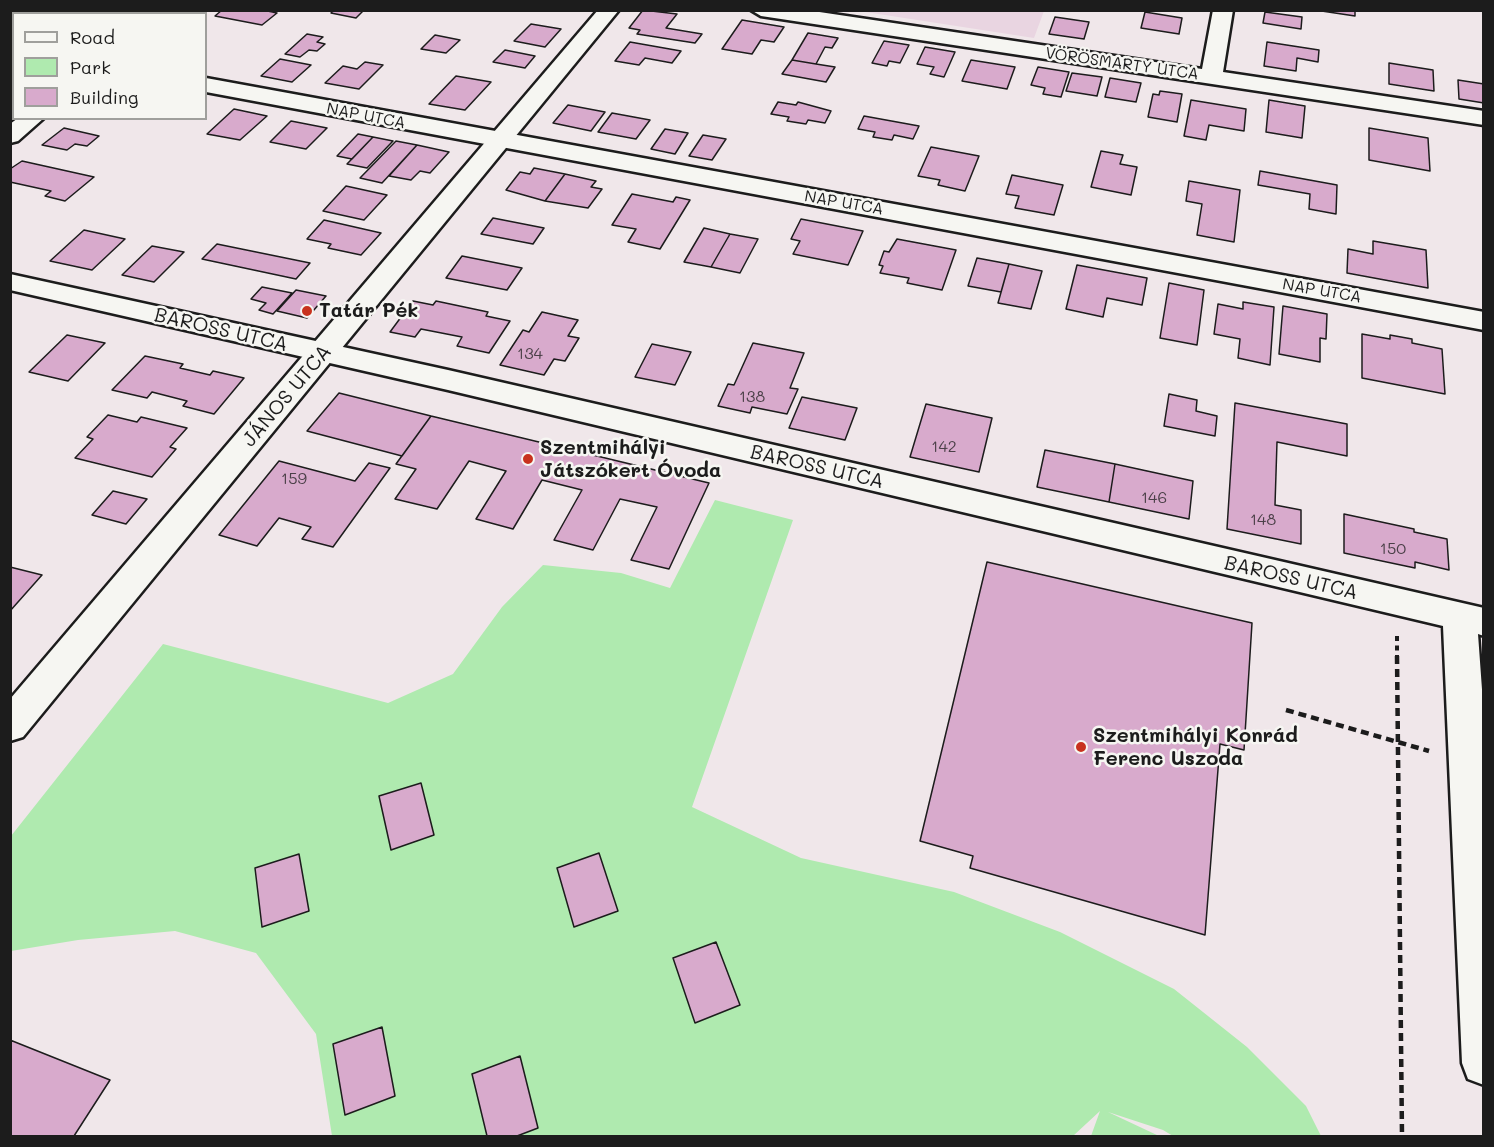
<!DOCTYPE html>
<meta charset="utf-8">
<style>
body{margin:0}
#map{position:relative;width:1494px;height:1147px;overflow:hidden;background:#f0e7ea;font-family:Mali,sans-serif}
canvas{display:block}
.frame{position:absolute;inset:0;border:12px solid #1c1c1c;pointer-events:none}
.legend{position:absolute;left:12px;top:12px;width:195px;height:108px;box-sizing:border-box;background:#f6f6f2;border:2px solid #9f9f9c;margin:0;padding:8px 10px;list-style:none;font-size:18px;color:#1c1c1c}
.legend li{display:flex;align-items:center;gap:12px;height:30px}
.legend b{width:30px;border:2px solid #9f9f9c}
</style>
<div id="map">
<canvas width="1494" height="1147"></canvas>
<div class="frame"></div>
<ul class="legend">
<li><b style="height:8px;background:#f6f6f2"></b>Road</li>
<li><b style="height:16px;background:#afeaaf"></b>Park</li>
<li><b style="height:16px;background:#d8aacc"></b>Building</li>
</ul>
</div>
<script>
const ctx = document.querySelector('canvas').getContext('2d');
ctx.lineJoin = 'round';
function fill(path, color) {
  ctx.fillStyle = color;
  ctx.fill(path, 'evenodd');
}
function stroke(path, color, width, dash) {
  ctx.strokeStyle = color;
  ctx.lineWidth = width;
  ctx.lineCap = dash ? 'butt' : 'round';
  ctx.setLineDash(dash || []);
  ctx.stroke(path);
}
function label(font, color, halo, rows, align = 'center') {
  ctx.font = font + ' Mali,sans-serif';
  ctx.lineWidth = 5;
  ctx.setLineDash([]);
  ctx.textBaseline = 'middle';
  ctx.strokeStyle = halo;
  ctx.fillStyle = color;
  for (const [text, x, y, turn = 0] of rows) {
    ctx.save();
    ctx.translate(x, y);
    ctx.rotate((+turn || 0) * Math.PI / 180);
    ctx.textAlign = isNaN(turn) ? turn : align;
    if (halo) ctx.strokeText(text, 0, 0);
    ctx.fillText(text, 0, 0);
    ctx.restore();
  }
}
fill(new Path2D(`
 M859,11l185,-1v1l-10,27z`), '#e9d5e1');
fill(new Path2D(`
 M715,500l78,20 -101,287 109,51 153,34 106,40 114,57 73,58 59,59 15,30h-148l-10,-6 -55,-18 51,24h-68l9,-25 -27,25h-741l-16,-102 -60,-81 -81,-22 -97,9 -67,11v-115l152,-192 225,59 65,-29 49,-67 41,-42 78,8 49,15z`), '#afeaaf');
const building = new Path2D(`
 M222,10h41l14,3 -15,12 -47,-9z
 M334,10h30l-8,8 -25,-5z
 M643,10l34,4 -11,14 36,6 -7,9 -58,-9 3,-4 -11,-2z
 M1315,10h40v6z
 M1145,12l37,6 -3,16 -38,-6z
 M1265,12l37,5 -1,12 -38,-6z
 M1055,17l34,5 -5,17 -35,-5z
 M742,20l42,7 -10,15 -13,-2 -9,14 -30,-5z
 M531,24l30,5 -16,18 -31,-6z
 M808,33l30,5 -6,10 -7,-1 -9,17 -24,-4z
 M307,34l16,3 -6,5 8,2 -8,7 -8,-1 -9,7 -15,-3z
 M435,35l25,5 -14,13 -25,-4z
 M884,41l25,4 -9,18 -11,-2 -2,5 -15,-3z
 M630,42l51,9 -9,12 -27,-5 -6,7 -24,-4z
 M1267,42l52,8 -1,12 -21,-4 -1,13 -32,-5z
 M925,47l30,5 -11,25 -14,-3 4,-7 -17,-3z
 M505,50l30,6 -10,12 -32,-6z
 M280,59l31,6 -19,17 -31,-6z
 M792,60l24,4 19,3 -9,15 -44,-8z
 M971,60l44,7 -8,22 -45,-8z
 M365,62l18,3 -24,24 -34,-6 18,-17 14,3z
 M1389,63l44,7 1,21 -45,-7z
 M1038,67l31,5 -8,25 -18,-3 2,-6 -14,-3z
 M1072,73l30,4 -5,19 -31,-5z
 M456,76l35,6 -26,28 -36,-6z
 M1110,78l31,5 -5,19 -31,-5z
 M1458,80l26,4v19l-25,-4z
 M1160,91l22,3 -5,28 -29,-5 5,-23 6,1z
 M1191,100l55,9 -2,22 -35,-6 -3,15 -22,-4z
 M1269,100l36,6 -3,32 -36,-6z
 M778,102l18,3 2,-3 33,9 -6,12 -17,-3 -2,4 -19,-3 2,-4 -18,-3z
 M568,105l37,7 -14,19 -38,-8z
 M234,109l33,7 -27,24 -33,-6z
 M612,113l38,7 -14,19 -38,-7z
 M864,116l55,10 -6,13 -19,-4 -2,5 -19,-3 2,-5 -17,-3z
 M291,121l36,7 -21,21 -36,-7z
 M64,128l35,8 -12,10 -12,-2 -8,6 -25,-5z
 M1369,128l59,10 2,33 -61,-11z
 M665,129l23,4 -13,21 -24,-5z
 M358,134l15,3 -21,22 -15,-3z
 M703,135l23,4 -14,21 -23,-4z
 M373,137l20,4 -26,27 -20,-4z
 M396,141l21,4 -35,38 -22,-5z
 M417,145l32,7 -19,21 -10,-2 -9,9 -22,-4z
 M931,147l48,9 -14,35 -27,-6 2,-5 -22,-4z
 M1101,151l22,4 -3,9 17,3 -6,28 -40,-8z
 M22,161l72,16 -29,24 -20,-5 6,-5 -41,-9v-13z
 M534,168l31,6 -20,27 -39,-11 14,-18 10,2z
 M1260,171l77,14 -1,29 -27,-5 1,-15 -52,-9z
 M565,174l31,7 -5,6 11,2 -14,19 -43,-7z
 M1012,175l51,10 -9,30 -39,-7 4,-12 -13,-2z
 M1189,181l51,9 -6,52 -37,-7 5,-31 -16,-3z
 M346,186l41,9 -23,25 -41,-9z
 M632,194l41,8 3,-5 14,3 -30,49 -32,-7 8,-13 -24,-4z
 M493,218l51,10 -11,16 -52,-10z
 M801,219l62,12 -15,34 -55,-11 7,-13 -9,-2z
 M324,220l57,13 -20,22 -33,-7 3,-4 -24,-5z
 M704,228l26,6 -19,33 -27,-5z
 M84,230l41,9 -33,31 -42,-9z
 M730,234l28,5 -18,34 -29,-6z
 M897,239l59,11 -14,40 -35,-7 2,-5 -29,-5 3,-7 -4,-1 5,-14 5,1z
 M1373,241l53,9 2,38 -81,-15 1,-24 25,5z
 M217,244l93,19 -14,16 -94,-20z
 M152,246l32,6 -30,30 -32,-7z
 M462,256l60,12 -15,22 -61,-12z
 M977,258l32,6 -8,28 -33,-6z
 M1009,264l33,7 -11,38 -33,-6z
 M1077,265l70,13 -5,27 -35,-7 -4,19 -37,-8z
 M1169,283l35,7 -7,55 -37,-7z
 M262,287l30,6 -19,21 -14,-4 7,-7 -15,-4z
 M296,290l30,6 -19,22 -30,-7z
 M413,301l20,4 3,-4 52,11 -2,4 24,5 -21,32 -32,-7 5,-9 -41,-8 -6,8 -25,-5z
 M1243,302l31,5 -4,58 -32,-7 2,-19 -26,-5 4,-30 25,5z
 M1283,306l44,8 -1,25 -6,-1v24l-41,-8z
 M542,312l36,8 -10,16 11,2 -14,23 -11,-2 -10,16 -44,-10 23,-35 6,2z
 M1362,334l28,5v-4l22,4v4l30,6 3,45 -83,-16z
 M67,335l38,8 -37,38 -39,-9z
 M753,343l51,10 -14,35 8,1 -11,25 -35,-7 -2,6 -32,-7 10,-22 6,1z
 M652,344l39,8 -16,33 -40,-8z
 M145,356l38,8 -3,4 30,7 3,-4 31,7 -30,36 -31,-8 4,-5 -35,-9 -5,6 -35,-8z
 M339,393l92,23 -29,40 -95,-25z
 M1169,394l28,6 -1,11 21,5 -2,20 -51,-10z
 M802,397l55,11 -12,32 -56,-12z
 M1235,403l112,21v32l-70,-14 -2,63 26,5v34l-74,-15z
 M926,404l66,14 -13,54 -69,-15z
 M108,415l29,7 4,-5 46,11 -17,19 6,2 -24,28 -77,-19 18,-19 -6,-2z
 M431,416l278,67 -40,86 -38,-9 26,-53 -37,-8 -27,51 -39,-10 28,-50 -40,-10 -29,49 -37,-10 30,-48 -37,-10 -32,48 -42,-10 21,-30 -20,-5z
 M1045,450l70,14 -6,38 -72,-15z
 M279,461l76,20 14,-18 21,5 -57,79 -31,-8 9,-12 -32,-9 -22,28 -38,-11z
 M1115,464l78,17 -4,38 -80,-17z
 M113,491l34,8 -21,25 -34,-9z
 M1344,514l70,15v3l33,7 2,31 -34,-8v6l-71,-15z
 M987,562l265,61 -8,127 -24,-6 -15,191 -235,-67 3,-12 -53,-15z
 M10,567l32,8 -32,36z
 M421,783l13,52 -43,15 -12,-54z
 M599,853l19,58 -44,16 -17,-59z
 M299,854l10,57 -47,16 -7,-59z
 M716,942l24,63 -45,18 -22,-65z
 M382,1027l13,69 -50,19 -12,-71z
 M10,1040l100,40 -36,56h-64z
 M520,1056l18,72 -21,8h-30l-15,-62z`);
fill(building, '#d8aacc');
stroke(building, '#1c1c1c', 1.5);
const street = new Path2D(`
 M164,10h22l-2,4h-22z
 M751,10h55l396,59 11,-59h20l-10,62 261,39v14l-723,-109z
 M10,43h4v12h-4z
 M206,78l1278,234v18l-1278,-238z
 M18,118h26l-26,23 -8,2v-19z
 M10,274l438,96 1036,238v28l-6,-2 6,83v368l-16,-6 -6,-16 -19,-437 -995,-236 -438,-100z`);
const secondary = new Path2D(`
 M598,10h21l-596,727 -13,4v-42z`);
stroke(street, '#1c1c1c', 5);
stroke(secondary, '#1c1c1c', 5);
stroke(new Path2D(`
 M1397,636v21`), '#1c1c1c', 4, [5, 4.5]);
stroke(new Path2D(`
 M1397,656l5,480
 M1286,710l143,41`), '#1c1c1c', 4.5, [8, 5]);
fill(street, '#f6f6f2');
fill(secondary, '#f6f6f2');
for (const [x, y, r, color] of [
 [307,311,6,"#c8321e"],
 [528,459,6,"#c8321e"],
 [1081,747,6,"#c8321e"]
]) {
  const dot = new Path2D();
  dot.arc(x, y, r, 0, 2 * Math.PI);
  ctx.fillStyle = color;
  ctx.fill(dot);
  stroke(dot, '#f6f6f2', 2);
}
label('16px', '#1c1c1c', '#f6f6f2', [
 ["VÖRÖSMARTY UTCA",1122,64,8],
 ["NAP UTCA",366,116,11],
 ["NAP UTCA",844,203,10],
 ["NAP UTCA",1322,291,10]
]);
label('16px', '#4b4048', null, [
 ["134",530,354],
 ["138",752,397],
 ["142",944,447],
 ["159",294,479],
 ["146",1154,498],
 ["148",1263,520],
 ["150",1393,549]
]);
label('bold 20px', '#1c1c1c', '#f6f6f2', [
 ["Tatár Pék",319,311],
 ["Szentmihályi",540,448],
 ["Játszókert Óvoda",540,471],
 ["Szentmihályi Konrád",1093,736],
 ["Ferenc Uszoda",1093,759]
], 'left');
label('20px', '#1c1c1c', '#f6f6f2', [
 ["BAROSS UTCA",221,330,13],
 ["JÁNOS UTCA",287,396,-50],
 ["BAROSS UTCA",817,467,13],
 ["BAROSS UTCA",1291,578,13]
]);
</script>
